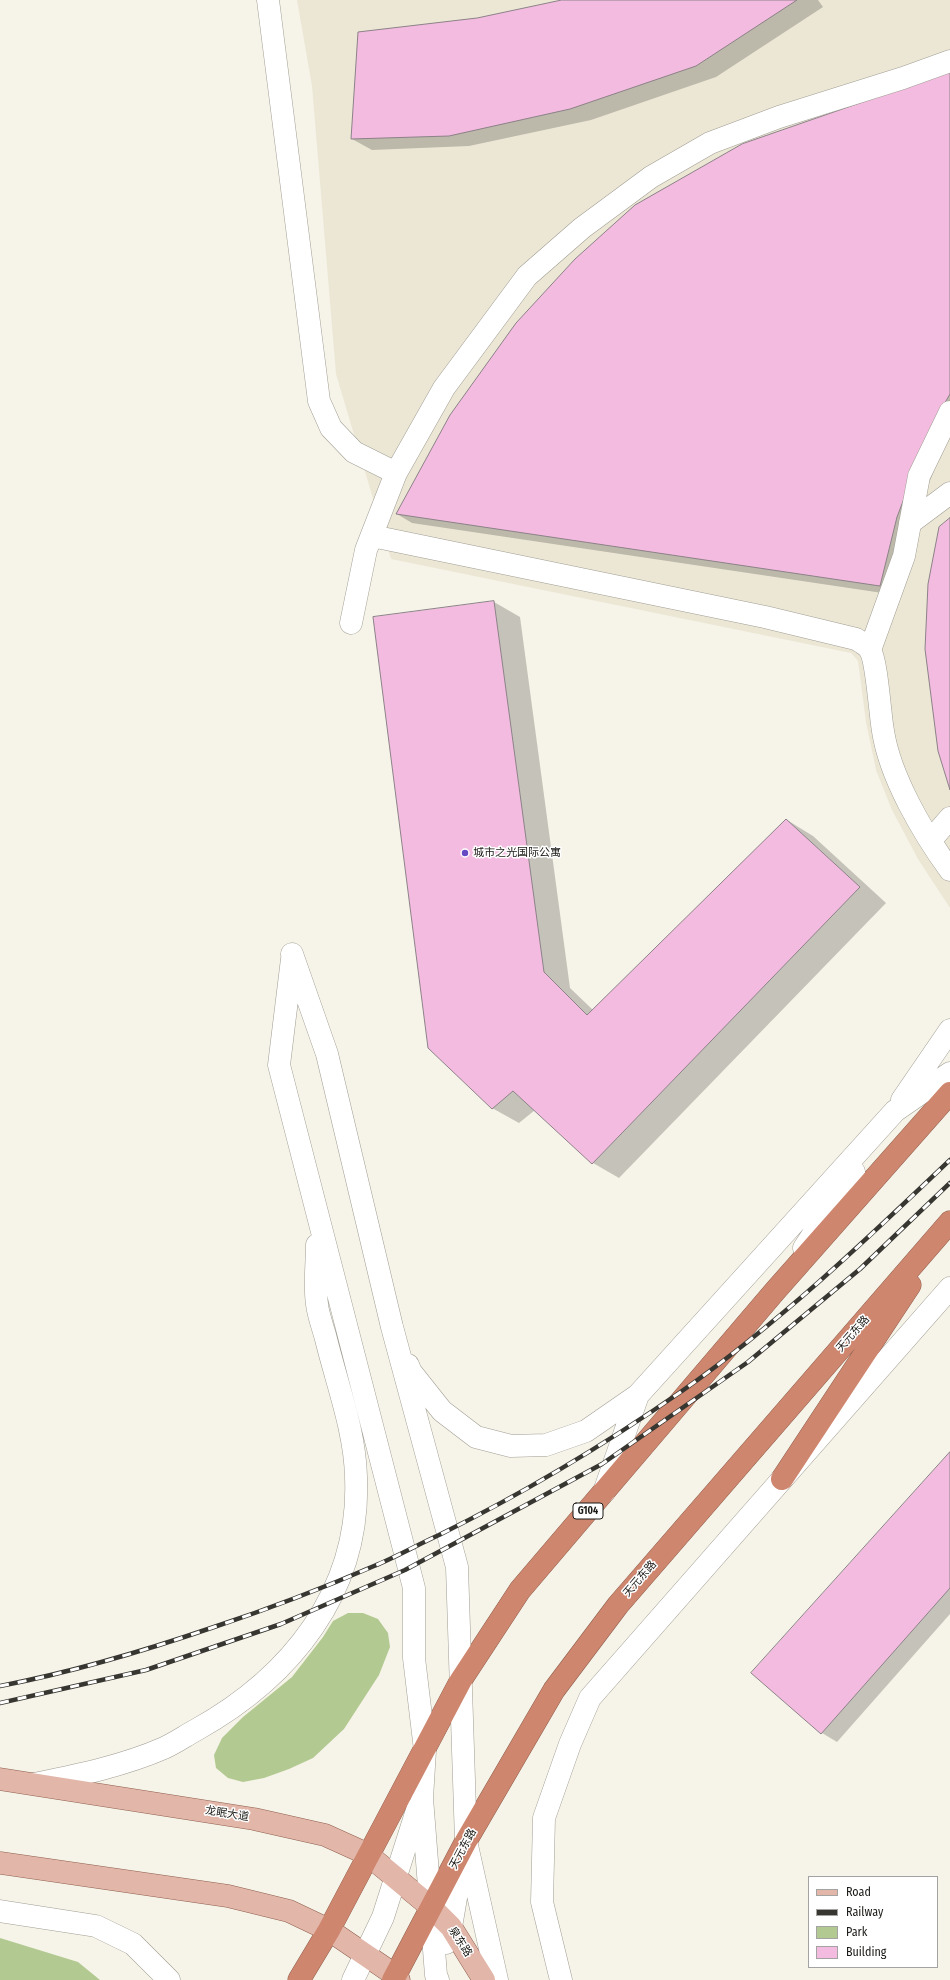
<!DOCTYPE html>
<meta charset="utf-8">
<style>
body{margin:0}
#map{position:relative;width:950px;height:1980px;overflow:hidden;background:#f6f3e8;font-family:"Fira Sans Condensed",sans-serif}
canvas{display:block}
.legend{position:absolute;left:808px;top:1876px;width:130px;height:92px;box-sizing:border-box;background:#fff;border:1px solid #a4a3a2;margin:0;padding:5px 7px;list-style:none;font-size:12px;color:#1b1a16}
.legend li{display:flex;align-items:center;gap:8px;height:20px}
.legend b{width:20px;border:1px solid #a4a3a2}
</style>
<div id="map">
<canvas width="950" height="1980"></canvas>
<ul class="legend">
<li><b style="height:5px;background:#e2b6a8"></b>Road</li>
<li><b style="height:5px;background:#373631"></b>Railway</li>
<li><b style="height:11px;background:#b2ca91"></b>Park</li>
<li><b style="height:11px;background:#f4bbe0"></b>Building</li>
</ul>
</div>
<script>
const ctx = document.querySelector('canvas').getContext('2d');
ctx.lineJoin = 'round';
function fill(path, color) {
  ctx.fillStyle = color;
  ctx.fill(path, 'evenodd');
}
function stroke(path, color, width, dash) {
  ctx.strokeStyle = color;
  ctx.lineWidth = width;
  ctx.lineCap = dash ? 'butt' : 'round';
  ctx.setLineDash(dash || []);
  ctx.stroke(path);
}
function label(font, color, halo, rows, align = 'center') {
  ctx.font = font + ' "Fira Sans Condensed","Noto Sans SC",sans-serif';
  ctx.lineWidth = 3;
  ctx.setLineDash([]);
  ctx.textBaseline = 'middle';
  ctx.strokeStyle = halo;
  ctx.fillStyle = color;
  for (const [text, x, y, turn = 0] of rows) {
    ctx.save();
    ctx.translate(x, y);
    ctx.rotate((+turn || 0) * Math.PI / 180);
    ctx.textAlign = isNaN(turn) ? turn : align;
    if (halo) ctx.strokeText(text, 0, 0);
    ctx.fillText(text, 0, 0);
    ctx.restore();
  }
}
fill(new Path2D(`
 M297,0h653v908l-32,-49 -26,-49 -16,-40 -10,-48 -8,-61 -7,-8 -460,-94 -55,-185 -24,-288z`), '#ece7d5');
fill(new Path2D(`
 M348,1613h15l15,6 10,14 2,14 -11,28 -35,54 -31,29 -24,11 -25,9 -21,4 -15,-4 -12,-10 -2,-13 8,-17 21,-21 49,-40 31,-40 10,-16z
 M0,1938l78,24 22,18h-100z`), '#b2ca91');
fill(new Path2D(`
 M567,0h251l5,7 -107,70 -125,43 -122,26 -97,4 -20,-11 125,-120z
 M950,72v358l-38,96 -16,69 -484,-72 -15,-9z
 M494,602l26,15 50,371 23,22 194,-190 26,16 73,67 -267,275 -26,-15 -58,-53 -16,13 -27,-15z
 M950,1454v160l-113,128 -15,-9 -69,-60z`), '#0003');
const building = new Path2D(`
 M562,0h235l-101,66 -126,43 -121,27 -98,3 7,-107 119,-14z
 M950,72v322l-18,31 -35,92 -17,69 -484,-72 54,-99 66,-92 59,-64 60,-54 107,-61z
 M950,518v272l-12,-39 -13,-102 3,-65 11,-57z
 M494,601l50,371 43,43 199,-196 74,68 -268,277 -79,-73 -21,18 -64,-61 -55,-431z
 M950,1452v136l-129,146 -70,-61z`);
fill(building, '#f4bbe0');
stroke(building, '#8c8288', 1);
const minor = new Path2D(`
 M268,0l51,401 12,27 23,24 42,21
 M910,523l40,-30
 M372,536l393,81 91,22c5,3 11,6 14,11 7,11 10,65 13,81 7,46 40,102 67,139
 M351,623l15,-73 30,-77 48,-85 83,-112 55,-48 69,-51 59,-34 69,-26 124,-39 47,-17
 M870,650l34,-94 15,-80 31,-64
 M931,840l19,-22
 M292,954l35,100 65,273 65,240 9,274 31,139
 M292,959l-13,106 135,523v70l11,92 -3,48 14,177 2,5
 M902,1100l48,-70
 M804,1248l50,-76
 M408,1365l3,7 31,39 34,26 35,9 35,-1 40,-14 52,-36
 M604,1492l34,-97 257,-284 55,-38
 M34,1784c44,-9 89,-18 130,-36 11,-5 21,-12 32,-18 95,-53 165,-139 160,-253 -1,-46 -19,-93 -30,-138 -3,-12 -8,-24 -9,-35 -3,-19 0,-40 0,-59
 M0,1911l96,15 37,18 36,36
 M446,1943l5,-16 13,-76
 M353,1980l30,-63 35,-110
 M561,1980l-19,-78 2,-84 26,-74 20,-46 360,-410`);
const major = new Path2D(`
 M0,1779l254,40 71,16 42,19 65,54 19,19 33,53
 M0,1863l228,33 61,15 40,19 66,45 4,5`);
const highway = new Path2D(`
 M782,1479l128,-194
 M299,1980l30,-50 132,-250 59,-90 255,-299 175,-198
 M393,1980l73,-139 88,-151 64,-85 332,-383`);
stroke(minor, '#a19e94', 23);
stroke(major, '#8f604f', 23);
stroke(highway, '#8f604f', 23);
stroke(minor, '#fff', 22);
stroke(major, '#e2b6a8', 22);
stroke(highway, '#ce866e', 22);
const rail = new Path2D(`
 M0,1686c73,-14 144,-35 214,-59 54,-18 107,-38 160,-61 22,-9 43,-21 65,-31 85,-42 165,-90 243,-144 97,-68 183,-150 268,-231
 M0,1703l146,-33 135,-46 124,-54 197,-106 146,-102 112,-93 90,-86`);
stroke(rail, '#373631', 4.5);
stroke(rail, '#fff', 3, [9]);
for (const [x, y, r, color] of [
 [465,853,4,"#664ac3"]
]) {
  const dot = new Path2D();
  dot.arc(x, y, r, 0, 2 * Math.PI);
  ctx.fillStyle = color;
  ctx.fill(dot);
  stroke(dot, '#fff', 1.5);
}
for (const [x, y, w] of [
 [588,1511,30]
]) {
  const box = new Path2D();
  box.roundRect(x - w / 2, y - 8, w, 16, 3);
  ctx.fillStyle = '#fff';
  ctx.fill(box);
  stroke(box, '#1b1a16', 1);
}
label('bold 10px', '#1b1a16', null, [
 ["G104",588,1511]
]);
label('11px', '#1b1a16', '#fff', [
 ["城市之光国际公寓",473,853]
], 'left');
label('11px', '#1b1a16', '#fff', [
 ["天元东路",853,1334,-49],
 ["天元东路",640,1579,-49],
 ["龙眠大道",227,1814,9],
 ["天元东路",463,1849,-62],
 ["泉东路",460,1942,57]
]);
</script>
